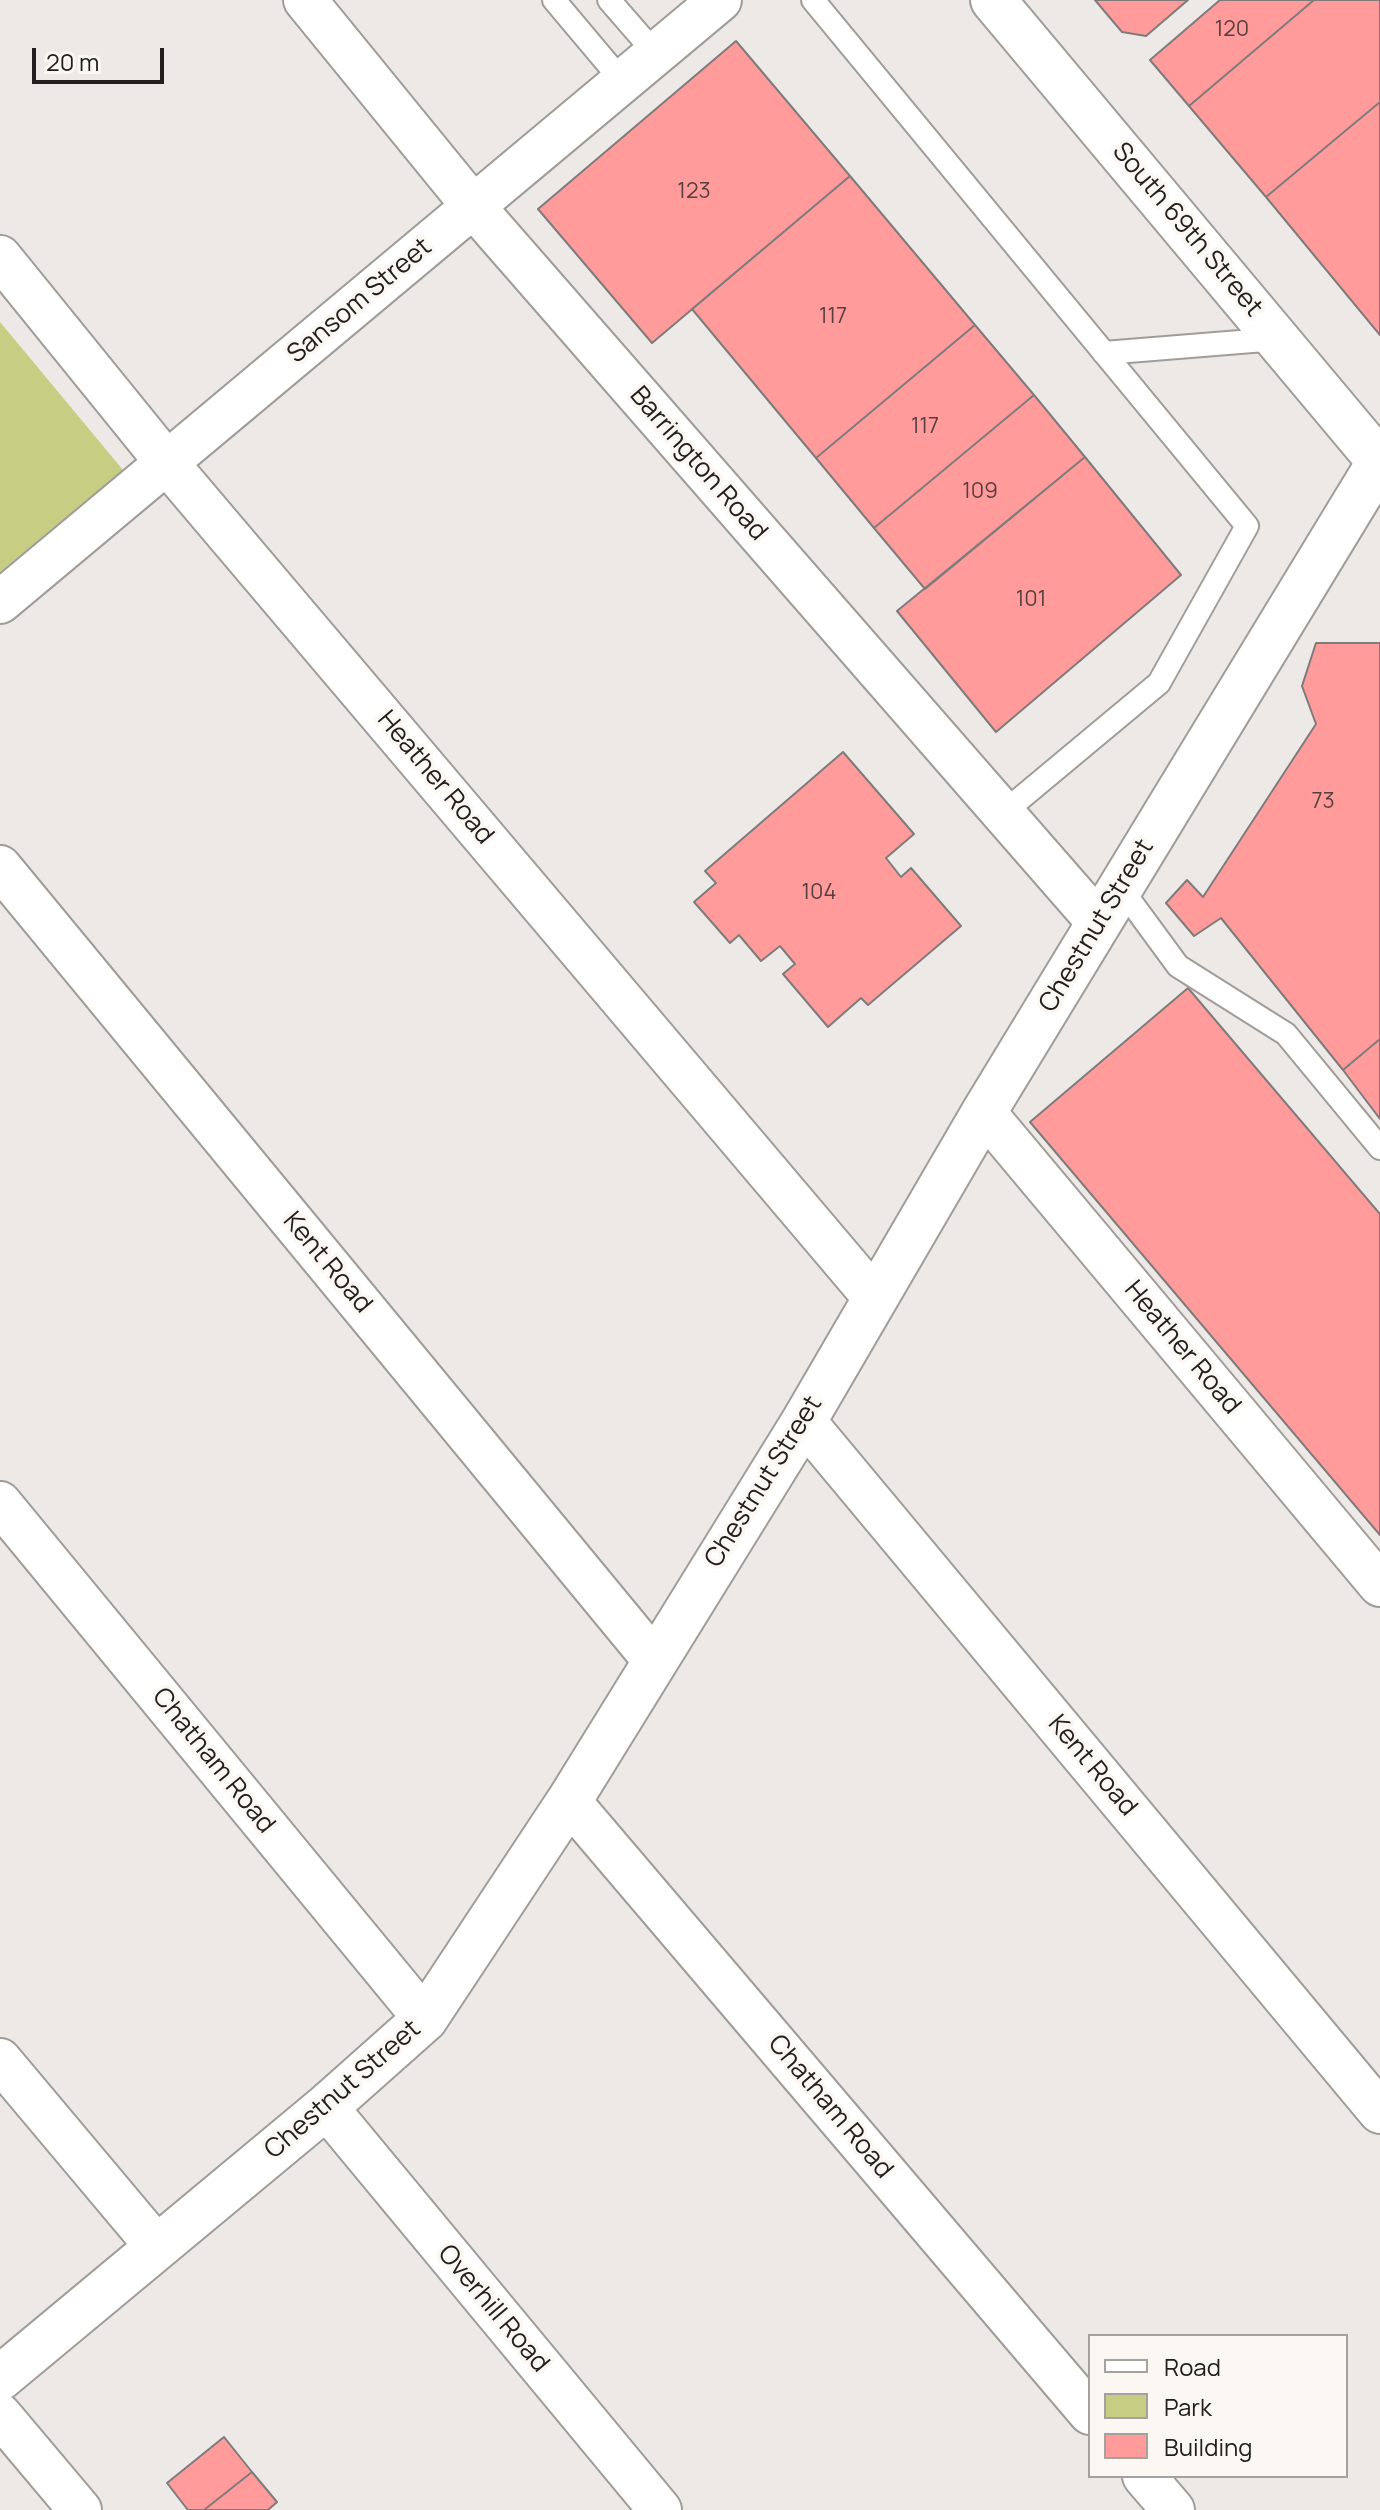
<!DOCTYPE html>
<style>
body{margin:0}
#map{position:relative;width:1380px;height:2510px;overflow:hidden;background:#ede9e6;font-family:Manrope,sans-serif}
canvas{display:block}
.legend{position:absolute;left:1088px;top:2334px;width:260px;height:144px;box-sizing:border-box;background:#fbf7f3;border:2px solid #a4a19e;margin:0;padding:10px 14px;list-style:none;font-size:24px;color:#21201f}
.legend li{display:flex;align-items:center;gap:16px;height:40px}
.legend b{width:40px;border:2px solid #a4a19e}
.scale{position:absolute;left:32px;top:48px;width:132px;height:36px;box-sizing:border-box;border:4px solid #21201f;border-top:0;padding-left:10px;font-size:24px;line-height:28px;white-space:nowrap;color:#21201f;-webkit-text-stroke:6px #fbf7f3;paint-order:stroke}
</style>
<div id="map">
<canvas width="1380" height="2510"></canvas>
<ul class="legend">
<li><b style="height:10px;background:#fff"></b>Road</li>
<li><b style="height:22px;background:#c7cd83"></b>Park</li>
<li><b style="height:22px;background:#ff9c9b"></b>Building</li>
</ul>
<div class="scale">20 m</div>
</div>
<script>
const ctx = document.querySelector('canvas').getContext('2d');
ctx.lineJoin = 'round';
function fill(path, color) {
  ctx.fillStyle = color;
  ctx.fill(path, 'evenodd');
}
function stroke(path, color, width, dash) {
  ctx.strokeStyle = color;
  ctx.lineWidth = width;
  ctx.lineCap = dash ? 'butt' : 'round';
  ctx.setLineDash(dash || []);
  ctx.stroke(path);
}
function label(font, color, halo, rows, align = 'center') {
  ctx.font = font + ' Manrope,sans-serif';
  ctx.lineWidth = 7;
  ctx.setLineDash([]);
  ctx.textBaseline = 'middle';
  ctx.strokeStyle = halo;
  ctx.fillStyle = color;
  for (const [text, x, y, turn = 0] of rows) {
    ctx.save();
    ctx.translate(x, y);
    ctx.rotate((+turn || 0) * Math.PI / 180);
    ctx.textAlign = isNaN(turn) ? turn : align;
    if (halo) ctx.strokeText(text, 0, 0);
    ctx.fillText(text, 0, 0);
    ctx.restore();
  }
}
fill(new Path2D(`
 M0,322l123,148 -123,102z`), '#c7cd83');
const building = new Path2D(`
 M1095,0h93l-42,36 -24,-4z
 M1220,0h94l-125,106 -39,-46z
 M1314,0h66v102l-114,95 -77,-91z
 M736,41l114,135 -198,167 -114,-134z
 M1380,102v233l-114,-138z
 M850,176l125,149 -159,133 -124,-149z
 M975,325l59,70 -160,133 -58,-70z
 M1034,395l51,62 -160,132 -51,-61z
 M1085,457l96,118 -185,157 -99,-121z
 M1316,643h64v396l-37,31 -122,-152 -27,18 -28,-33 21,-23 16,17 113,-173 -14,-38z
 M843,752l71,82 -28,24 15,19 10,-9 50,58 -93,79 -7,-7 -33,29 -45,-53 12,-10 -15,-18 -19,15 -22,-26 -9,8 -36,-41 22,-19 -11,-12z
 M1188,988l192,226v321l-350,-413z
 M1380,1039v80l-37,-49z
 M224,2437l28,35 -48,38h-16l-21,-27z
 M252,2472l25,30 -9,8h-64z`);
fill(building, '#ff9c9b');
stroke(building, '#807b7b', 2);
const service = new Path2D(`
 M554,0l69,82
 M609,0l47,54
 M813,0l434,526 -88,157 -156,130
 M1104,353l173,-14
 M1120,887l58,79 108,68 94,114`);
const minor = new Path2D(`
 M305,0l168,206 625,716
 M0,257l167,206 706,833
 M0,602l720,-602
 M0,867l654,793
 M984,1112l396,473
 M804,1421l576,691
 M0,1503l425,516
 M569,1801l521,612
 M0,2060l157,187
 M326,2107l334,403
 M0,2415l80,95
 M1144,2476l29,34`);
const tertiary = new Path2D(`
 M0,2378l326,-271 99,-88 144,-218 235,-380 180,-309 396,-651`);
const secondary = new Path2D(`
 M993,0l387,462`);
stroke(service, '#a09d99', 26);
stroke(minor, '#a09d99', 46);
stroke(tertiary, '#a09d99', 48);
stroke(secondary, '#a09d99', 48);
stroke(service, '#fff', 22);
stroke(minor, '#fff', 42);
stroke(tertiary, '#fff', 44);
stroke(secondary, '#fff', 44);
label('22px', '#583f3e', null, [
 ["120",1232,30],
 ["123",694,192],
 ["117",833,317],
 ["117",925,427],
 ["109",980,492],
 ["101",1031,600],
 ["73",1323,802],
 ["104",819,893]
]);
label('26px', '#21201f', '#fbf7f3', [
 ["South 69th Street",1187,230,50],
 ["Sansom Street",360,301,-40],
 ["Barrington Road",698,464,49],
 ["Heather Road",435,778,50],
 ["Chestnut Street",1097,926,-59],
 ["Kent Road",327,1263,50],
 ["Heather Road",1182,1348,50],
 ["Chestnut Street",764,1482,-58],
 ["Chatham Road",213,1761,51],
 ["Kent Road",1092,1766,50],
 ["Chestnut Street",343,2090,-41],
 ["Chatham Road",830,2107,50],
 ["Overhill Road",493,2309,50]
]);
</script>
